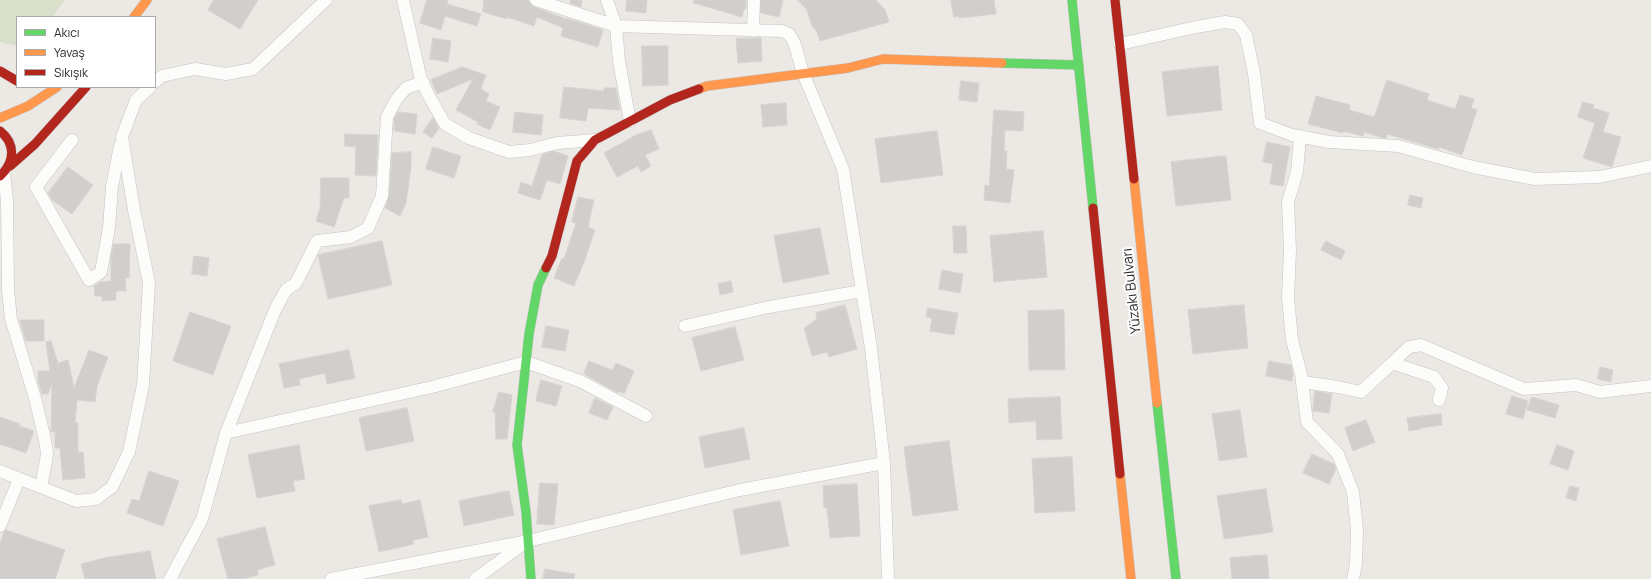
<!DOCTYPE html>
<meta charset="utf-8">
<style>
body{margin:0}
#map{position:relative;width:1651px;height:579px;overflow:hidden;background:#ece8e4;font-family:Manrope,sans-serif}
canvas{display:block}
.legend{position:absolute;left:16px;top:16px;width:140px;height:72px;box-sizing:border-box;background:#fff;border:1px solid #ababab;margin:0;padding:5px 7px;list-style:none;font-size:12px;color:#2e2e2e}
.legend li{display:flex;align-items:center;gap:8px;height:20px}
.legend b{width:20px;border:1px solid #ababab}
</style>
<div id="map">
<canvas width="1651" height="579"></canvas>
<ul class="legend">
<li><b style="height:5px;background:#63d668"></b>Akıcı</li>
<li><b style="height:5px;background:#ff974d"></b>Yavaş</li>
<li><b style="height:5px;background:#b3261e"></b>Sıkışık</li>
</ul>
</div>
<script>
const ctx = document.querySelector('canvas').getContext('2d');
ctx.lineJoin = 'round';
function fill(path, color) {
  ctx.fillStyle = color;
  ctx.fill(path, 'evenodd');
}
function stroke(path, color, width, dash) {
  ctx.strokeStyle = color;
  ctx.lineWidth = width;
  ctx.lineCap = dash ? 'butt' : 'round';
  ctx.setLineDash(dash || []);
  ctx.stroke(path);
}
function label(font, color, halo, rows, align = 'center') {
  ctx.font = font + ' Manrope,sans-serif';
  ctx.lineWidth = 4;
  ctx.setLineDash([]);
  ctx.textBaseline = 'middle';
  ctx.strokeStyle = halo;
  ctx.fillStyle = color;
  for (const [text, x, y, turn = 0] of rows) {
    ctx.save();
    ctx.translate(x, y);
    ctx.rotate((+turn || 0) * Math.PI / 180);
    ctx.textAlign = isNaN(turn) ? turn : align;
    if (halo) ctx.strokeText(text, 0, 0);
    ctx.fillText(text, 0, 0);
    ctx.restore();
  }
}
fill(new Path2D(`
 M0,0h65l-13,17h-35v29l-17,-4z`), '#d8e0cc');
const building = new Path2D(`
 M214,0h44l-18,29 -32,-19z
 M427,0h21l-1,4 34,10 -4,12 -32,-10 -4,14 -21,-7z
 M484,0h40l5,1 5,6 32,12v-1l37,12 -5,17 -37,-11 2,-8 -26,-11 -3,9 -27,-9v2l-24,-7z
 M571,0h11l-1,7 -11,-4z
 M627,0h20l-1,13 -20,-2z
 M694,0h52v9h-2l-2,8 -48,-14z
 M761,0h22l-4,17 -18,-4z
 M798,0h78l9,10 4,12 -69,19 -3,-9 -5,-6 -5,-16z
 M951,0h43l2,14 -37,4v-2l-5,1z
 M433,38l18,3 -3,21 -18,-3z
 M761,38l1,23 -24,2 -2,-24z
 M642,46h26v39l-25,1z
 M1218,66l4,44 -55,6 -5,-44z
 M462,67l24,8 -5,14 8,5 -3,7 14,6 -10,23 -13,-6 1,-2 -22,-12 17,-31 -36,15 -6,-14z
 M1387,80l42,14 -2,6 28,9 5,-14 14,4 -3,9 6,2 -15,45 -23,-8 -1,2 -51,-15 -1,4h-3l-19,-6 -1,4 -20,-5v2l-35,-9 8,-28 34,9 -1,5 25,7z
 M961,81l18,2 -2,19 -18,-2z
 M564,87l40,4v-3h12l4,22 -32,-2 -2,13 -26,-3z
 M1583,102l11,3 -1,3 16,5 -6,19 18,5 -9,30 -29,-9 12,-35 -17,-6z
 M786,103l1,22 -24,2 -2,-22z
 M994,110l30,2 -1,19 -18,-1 -1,21h3l-1,18 8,1 -4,33 -26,-3 1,-15 4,1z
 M398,112l19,2 -2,20 -21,-3v-12z
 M515,112l28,3 -2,20 -28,-3z
 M433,118l6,10 -7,10 -9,-6z
 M651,130l8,19 -14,6 6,11 -10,6 -3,-6 -21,11 -13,-24 32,-18z
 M937,131l6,44 -62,8 -6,-44z
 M345,134l33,1 -2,41 -21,-1 1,-28 -11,-1z
 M1267,142l23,5 -7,39 -13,-2 3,-20 -10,-2z
 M433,147l28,9 -7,22 -28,-9z
 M554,151l14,5 -8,28 -13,-4 -7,20 -22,-7 3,-11 11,4 10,-31z
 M411,152v14l-5,37 -6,13 -15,-8 4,-12 3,-43z
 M1226,156l5,44 -55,6 -5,-44z
 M68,167l25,18 -21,29 -20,-14 -4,-7z
 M321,178h28v20h-5l-10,29 -18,-6 4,-13z
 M1410,195l13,3 -2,10 -13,-3z
 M578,197l16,3 -6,27 7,3 -11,32 -10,24 -20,-8 8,-20 2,1 12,-36 -4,-1z
 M953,226h13l1,27h-13z
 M820,228l9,46 -46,9 -9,-47z
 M1043,231l4,46 -53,5 -4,-46z
 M382,241l10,44 -64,14 -10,-44z
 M1326,241l19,10 -4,9 -20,-10z
 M114,244h16l-1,34h-4l1,13h-10v9l-14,1v-5h-7l-1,-10 6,-4 11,-1v-24z
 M194,256l15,2 -2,18 -15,-2z
 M942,270l21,4 -3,19 -21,-4z
 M731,281l2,11 -13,3 -2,-11z
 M845,305l12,44 -28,8 -2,-5 -15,4 -8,-28 13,-9 -1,-6z
 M1244,305l4,43 -55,6 -5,-44z
 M928,308l30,5 -4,22 -24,-4 2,-13 -6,-1z
 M1064,310l1,60h-36l-1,-59z
 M190,312l41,14 -18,49 -40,-14z
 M20,320h24v21h-18z
 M546,326l23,4 -4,21 -23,-4z
 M735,327l9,33 -43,11 -9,-33z
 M51,341l7,22 10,-3 6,28 15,-38 19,7 -11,29 -2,16 -18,-2 -2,23h3v29h5l2,26 -22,2 -3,-32h-5v-16h-4l1,-49 -4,11h-6l-4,-12v-11h12l-4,-29z
 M349,350l6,28 -28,6 -2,-11 -26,6 1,6 -16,3 -5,-24z
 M589,361l23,9 4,-7 18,8 -10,23 -5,-3 -1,2 -34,-19z
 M1269,361l22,4 2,9 -1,7 -26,-5z
 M1600,367l13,3 -2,12 -13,-3z
 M541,380l21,6 -6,20 -20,-5z
 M1315,391l17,3 -3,19 -16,-2z
 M499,392l13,3 -5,44h-11l-1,-27h-2z
 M1512,396l16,5 -5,18 -17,-5z
 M1060,397l2,42 -25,1 -1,-19 -27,2 -1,-24z
 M1532,397l27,8 -4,13 -28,-8z
 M595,398l18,9 -6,13 -18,-7z
 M407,408l7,33 -48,10 -7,-33z
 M1240,410l7,47 -28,4 -7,-47z
 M1441,414l1,11 -22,3 1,1 -12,2 -2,-13z
 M0,417l20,7 -1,2 15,5 -8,22 -26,-9z
 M1366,420l9,22 -22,9 -8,-23z
 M744,428l6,31 -45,9 -6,-31z
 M949,441l9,69 -45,6 -9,-69z
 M299,445l6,34 -12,2 2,10 -38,7 -9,-43z
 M1557,445l17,6 -6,19 -18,-6z
 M1312,454l22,10 2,5 -7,15 -26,-11z
 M1072,457l3,54 -40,2 -3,-54z
 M149,471l30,10 -16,45 -36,-13 5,-14 7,2z
 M540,483l18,1 -4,41 -17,-1z
 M857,484l3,52 -30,2 -3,-31 -3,1 -1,-22z
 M1570,486l9,2 -3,13 -10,-3z
 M1266,489l7,43 -49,7 -7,-43z
 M509,491l5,24 -50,11 -5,-25z
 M401,500l1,4 18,-4 8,37 -15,3 1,4 -35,8 -10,-46z
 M780,501l9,45 -48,9 -8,-45z
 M265,527l10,38 -18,5 1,5 -15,4h-15l-11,-40z
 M6,530l59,20 -10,29h-55v-36l4,-11z
 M150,551l6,28h-71l-4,-15 23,-6z
 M1267,555l2,24h-37l-2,-21z
 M545,569l30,5 -1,5h-31z`);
fill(building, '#d1cecb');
stroke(building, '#d7d4d0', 1);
const street = new Path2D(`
 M403,0l18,80 8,16 16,28 24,14 40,14 21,-2 27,-7 38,-3
 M536,0l80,26 166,5 7,3 5,8 9,31 40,96 28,179 13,115 4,116
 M607,0l9,26 3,35 11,60
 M753,31l1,-31
 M1120,44l76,-17 29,-5 13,2 8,11 8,38 6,50 32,12 37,7 69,4 75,21 62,12 64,-2 52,-11
 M155,82l7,-6 33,-7 31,5 27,-5 73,-69
 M1300,136l-3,36 -9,30 2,48 -2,48 4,42 9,34 6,48 31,32 15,38 4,38 -1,34 -3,15
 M72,140l-36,47 53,93 12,-8 8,-44 3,-41 8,-41
 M4,173l3,28 1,89 3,29 24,79 10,42 2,13 -1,8 -5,26
 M685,326l84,-19 93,-16
 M1392,363l17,-16 12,-2 103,44 52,-4 24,7 51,-6
 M1302,382l36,5 23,5 31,-29 42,14 8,11 -3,12
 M226,433l206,-46 94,-25 54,19 66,35
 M0,471l76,30 20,-2 16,-12 17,-35 14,-67 6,-102 -15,-73 -12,-73 14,-37 14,-13
 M0,526l19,-47
 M170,579l32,-60 24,-86 49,-123 11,-20 10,-7 21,-42 34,-4 17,-9 14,-32 5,-79 9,-17 10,-12 17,-6
 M331,579l197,-38 212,-51 144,-27
 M475,579l50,-36`);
const fast = new Path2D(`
 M1072,0l21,208
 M1002,63l77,2
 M1157,403l19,176
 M531,579l-5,-67 -9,-67 12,-111 9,-49 8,-17`);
const slow = new Path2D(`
 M134,17l13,-17
 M699,89l8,-3 141,-18 35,-9 119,4
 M0,118l28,-12 29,-19
 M1134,179l23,224
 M1120,474l11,105`);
const jam = new Path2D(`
 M1115,0l19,179
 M0,71l17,10
 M0,131c16,13 15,31 0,45
 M10,166l25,-22 51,-57
 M1093,208l27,266
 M546,268l6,-12 25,-95 18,-21 75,-40 29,-11`);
stroke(street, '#c5c4c5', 13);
stroke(fast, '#c5c4c5', 10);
stroke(slow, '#c5c4c5', 10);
stroke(jam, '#c5c4c5', 10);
stroke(street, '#fcfcfb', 12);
stroke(fast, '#63d668', 9);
stroke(slow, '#ff974d', 9);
stroke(jam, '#b3261e', 9);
label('14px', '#2e2e2e', '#fff', [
 ["Yüzakı Bulvarı",1132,291,-96]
]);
</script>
